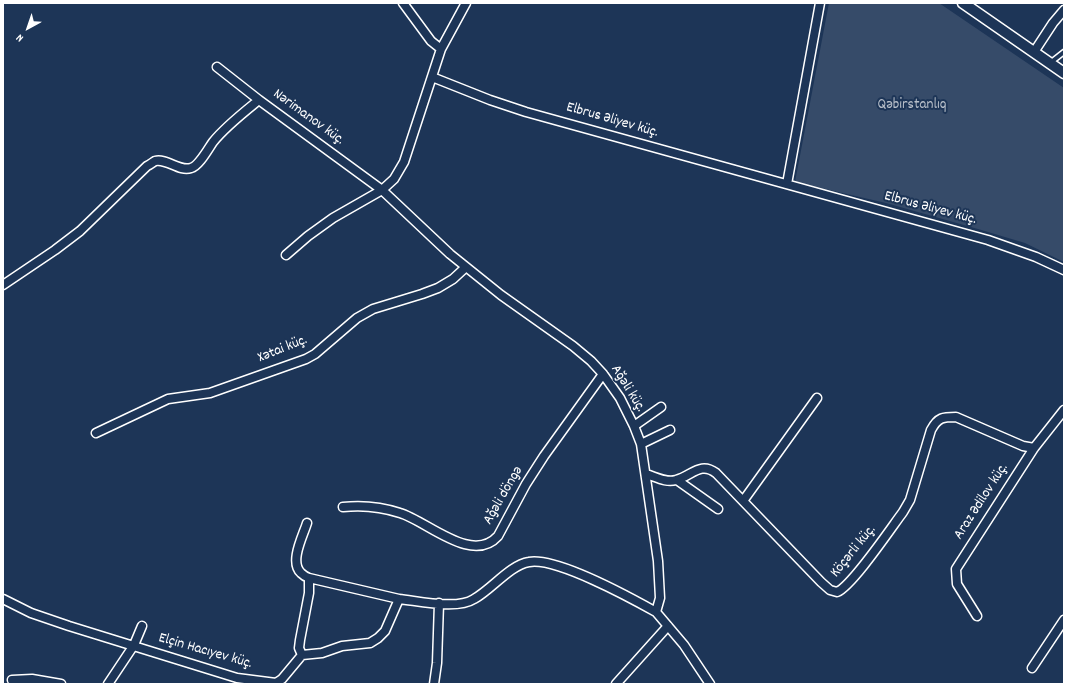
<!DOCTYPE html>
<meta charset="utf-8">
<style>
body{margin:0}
#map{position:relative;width:1067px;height:687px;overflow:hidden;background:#1d3557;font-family:Dekko,sans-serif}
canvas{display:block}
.frame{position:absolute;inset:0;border:4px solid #fff;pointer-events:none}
.north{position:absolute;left:8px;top:8px;width:40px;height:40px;-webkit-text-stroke:3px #1d3557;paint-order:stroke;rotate:220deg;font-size:11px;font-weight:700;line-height:16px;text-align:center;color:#fff}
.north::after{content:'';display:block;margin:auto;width:14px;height:18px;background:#fff;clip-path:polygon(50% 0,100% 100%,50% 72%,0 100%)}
</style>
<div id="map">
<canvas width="1067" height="687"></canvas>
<div class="frame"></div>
<div class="north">N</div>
</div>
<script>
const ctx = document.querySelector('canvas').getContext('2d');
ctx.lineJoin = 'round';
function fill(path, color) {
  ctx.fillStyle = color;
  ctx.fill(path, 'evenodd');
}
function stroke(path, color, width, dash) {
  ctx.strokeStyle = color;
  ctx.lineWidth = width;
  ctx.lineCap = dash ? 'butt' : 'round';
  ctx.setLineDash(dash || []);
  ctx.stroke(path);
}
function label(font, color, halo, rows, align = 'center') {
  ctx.font = font + ' Dekko,sans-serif';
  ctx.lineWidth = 4;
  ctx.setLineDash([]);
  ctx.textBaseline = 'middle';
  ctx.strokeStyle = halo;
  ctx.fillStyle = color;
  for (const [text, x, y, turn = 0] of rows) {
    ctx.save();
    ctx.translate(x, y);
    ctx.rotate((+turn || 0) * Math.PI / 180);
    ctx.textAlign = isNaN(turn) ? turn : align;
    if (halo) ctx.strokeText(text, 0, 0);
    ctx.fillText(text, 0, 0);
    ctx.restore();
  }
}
fill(new Path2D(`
 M829,3h110l125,85v174l-39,-19 -47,-14 -92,-26 -91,-21z`), '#364b69');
const service = new Path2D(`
 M1050,63l14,-11`);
const minor = new Path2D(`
 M403,3l28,38 10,8
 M1034,52l19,-29 11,-13
 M217,67l42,33
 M432,77l58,23 36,12 462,128 48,17 28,13
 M787,184l33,-181
 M286,255l22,-19 25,-18 49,-28 12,-11 10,-17 37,-113 25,-46
 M3,285l52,-35 25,-19 67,-65c3,-1 6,-4 8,-5 12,-3 24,11 36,7 8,-2 17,-19 22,-26 13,-16 30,-29 46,-42l123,90 68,64 51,41 72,51 18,15 12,13 17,24 14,28 7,18 17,117 2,37 -4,14 28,33 26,39
 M634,426l27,-19
 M96,433l72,-34 42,-6 96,-34 9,-5 42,-36 16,-9 49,-15 16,-6 15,-9 13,-12
 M641,444l29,-14
 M646,474c10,3 20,9 30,6 16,-4 24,-19 40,-7l105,109 9,8 7,2c15,-6 54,-64 66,-80l7,-12 21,-70c7,-13 12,-13 25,-13l67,29 11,2
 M677,480l41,29
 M743,501l74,-103
 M343,507c19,-2 39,0 57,6 27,8 72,52 98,23l28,-52 18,-28 59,-82
 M307,523c-4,13 -18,39 -6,50 2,2 5,4 8,5l90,21
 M3,599l28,14 38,13 168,52 39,5 6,-4 20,-24 20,-2 20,-7 28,-3 8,-5 7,-7 14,-32c20,2 58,11 75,0 18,-10 36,-34 55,-37 27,-5 102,36 127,50
 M977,616l-20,-32 -1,-15 78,-121 30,-38
 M302,655l-3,-7 1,-8 9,-47v-15
 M1032,668l32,-48
 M12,680l20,-1 29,5
 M108,684l26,-39 8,-19
 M434,684l3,-21 2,-60
 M616,684l52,-58`);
const tertiary = new Path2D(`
 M963,3l101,70`);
stroke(service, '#fff', 7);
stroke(minor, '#fff', 11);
stroke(tertiary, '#fff', 13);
stroke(service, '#1d3557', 4);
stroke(minor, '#1d3557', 8);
stroke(tertiary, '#1d3557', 10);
label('15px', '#b9c0ca', '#1d3557', [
 ["Qəbirstanlıq",912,106]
]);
label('15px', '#fff', '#1d3557', [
 ["Nərimanov küç.",308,118,36],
 ["Elbrus Əliyev küç.",612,121,16],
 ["Elbrus Əliyev küç.",930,209,15],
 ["Xətai küç.",283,350,-22],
 ["Ağəli küç.",627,389,58],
 ["Ağəli döngə",504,496,-60],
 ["Araz Ədilov küç.",982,502,-57],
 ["Köçərli küç.",854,552,-51],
 ["Elçin Hacıyev küç.",205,652,16]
]);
</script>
